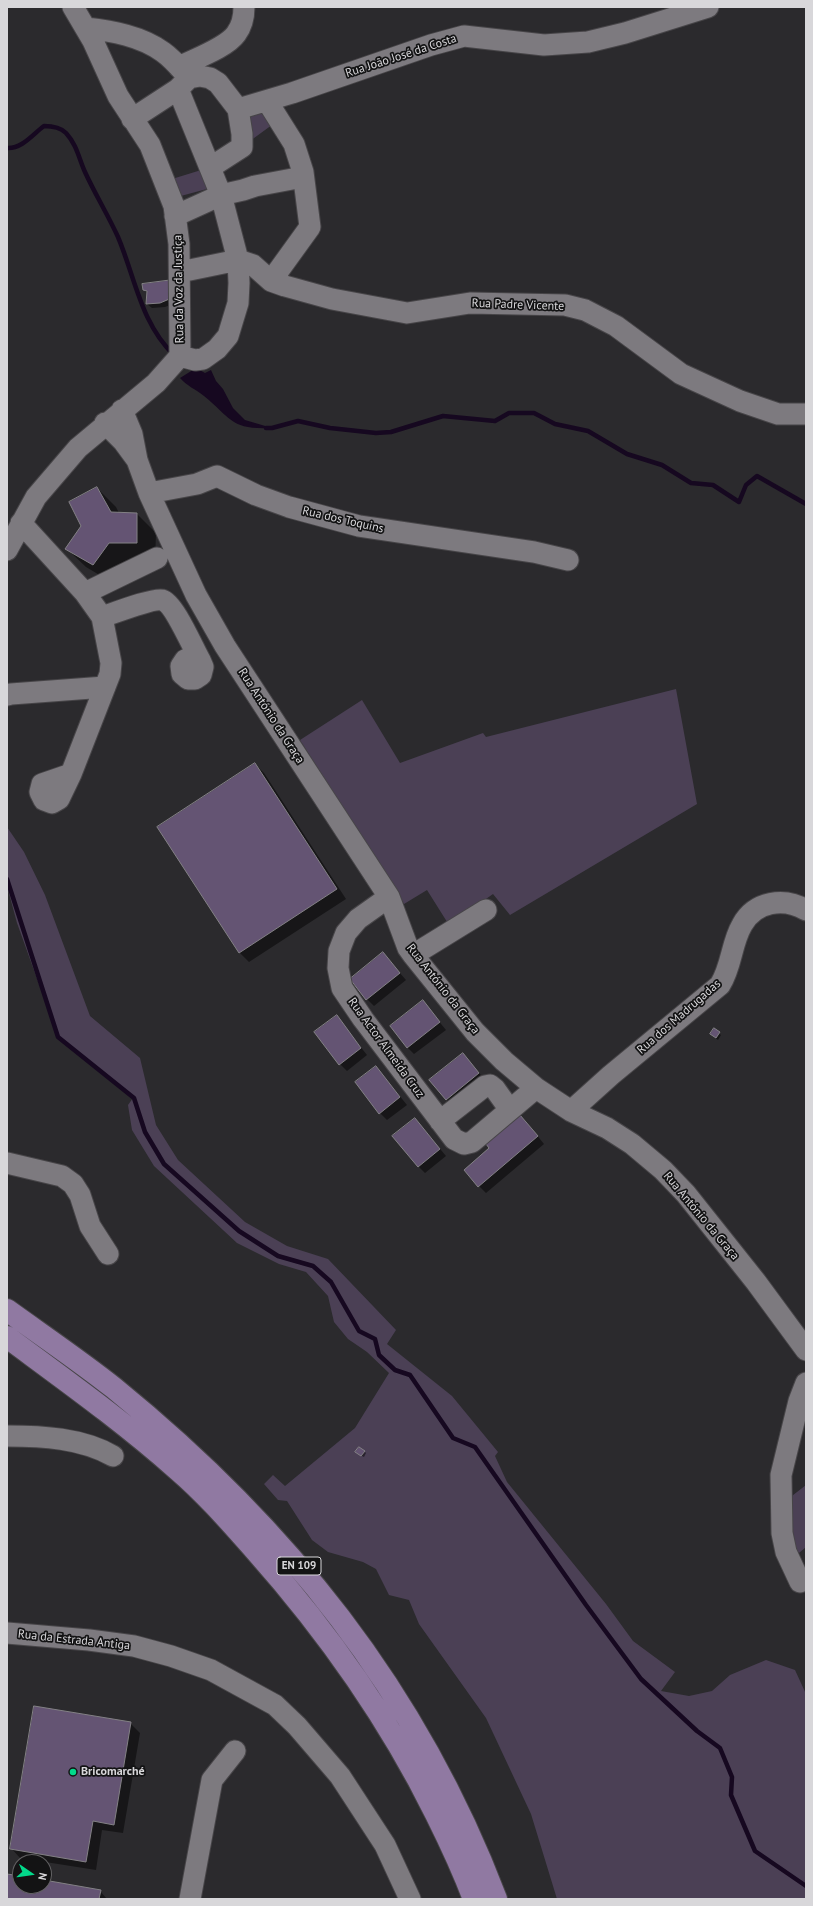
<!DOCTYPE html>
<meta charset="utf-8">
<style>
body{margin:0}
#map{position:relative;width:813px;height:1906px;overflow:hidden;background:#2b2a2d;font-family:"PT Sans",sans-serif}
canvas{display:block}
.frame{position:absolute;inset:0;border:8px solid #d8d7da;pointer-events:none}
.north{position:absolute;left:12px;top:1854px;width:40px;height:40px;box-sizing:border-box;background:#131314;border:1px solid #626163;border-radius:50%;rotate:103deg;font-size:11px;font-weight:700;line-height:16px;text-align:center;color:#d8d7da}
.north::after{content:'';display:block;margin:auto;width:14px;height:18px;background:#03d98b;clip-path:polygon(50% 0,100% 100%,50% 72%,0 100%)}
</style>
<div id="map">
<canvas width="813" height="1906"></canvas>
<div class="frame"></div>
<div class="north">N</div>
</div>
<script>
const ctx = document.querySelector('canvas').getContext('2d');
ctx.lineJoin = 'round';
function fill(path, color) {
  ctx.fillStyle = color;
  ctx.fill(path, 'evenodd');
}
function stroke(path, color, width, dash) {
  ctx.strokeStyle = color;
  ctx.lineWidth = width;
  ctx.lineCap = dash ? 'butt' : 'round';
  ctx.setLineDash(dash || []);
  ctx.stroke(path);
}
function label(font, color, halo, rows, align = 'center') {
  ctx.font = font + ' "PT Sans",sans-serif';
  ctx.lineWidth = 3.5;
  ctx.setLineDash([]);
  ctx.textBaseline = 'middle';
  ctx.strokeStyle = halo;
  ctx.fillStyle = color;
  for (const [text, x, y, turn = 0] of rows) {
    ctx.save();
    ctx.translate(x, y);
    ctx.rotate((+turn || 0) * Math.PI / 180);
    ctx.textAlign = isNaN(turn) ? turn : align;
    if (halo) ctx.strokeText(text, 0, 0);
    ctx.fillText(text, 0, 0);
    ctx.restore();
  }
}
fill(new Path2D(`
 M267,101l9,21 -26,19 -12,-32z
 M211,167l7,19 -41,11 -5,-18z
 M676,689l21,115 -187,111 -17,-21 -44,31 -22,-35 -23,14 -104,-164 62,-40 38,63 83,-30 3,4z
 M7,827l17,25 21,43 45,121 50,42 16,67 22,35 67,62 42,24 41,13 68,71 -9,14 65,52 46,56 -3,4 12,26 99,122 27,37 42,31 -14,19 28,5 23,-5 18,-16 36,-15 29,10 11,24v205h-249l-26,-85 -45,-96 -67,-94 -10,-24 -20,-5 -13,-26 -13,-7 -35,-10 -16,-12 -25,-39 -9,-1 -14,-16 9,-9 12,11 70,-58 34,-55 -22,-21 -19,-13 -14,-17 -6,-26 -22,-24 -27,-8 -42,-21 -83,-77 -22,-36 -4,-25 5,-7 -75,-61 -41,-114 -10,-37z
 M806,1485v62l-14,12 -4,-60z`), '#4b4055');
fill(new Path2D(`
 M196,368l9,5 6,-3 5,11 7,8 10,19 12,12 27,8c-41,2 -40,-9 -68,-32 -9,-7 -17,-10 -24,-18z`), '#160820');
fill(new Path2D(`
 M144,290l34,12 -13,5 -13,1 -5,-4 1,-11z
 M97,488l19,19 3,6 18,1 19,19 -1,29 -42,21 -27,-16 -19,-18 15,-23z
 M255,764l9,9 82,126 -97,63 -9,-9z
 M383,954l23,26 -32,26 -7,-7z
 M423,1002l23,28 -32,24 -7,-7z
 M336,1016l31,39 -20,16 -7,-7z
 M714,1029l7,6 -3,5 -7,-6z
 M469,1061l16,19 -32,26 -7,-7z
 M376,1067l31,38 -20,15 -7,-7z
 M527,1123l17,21 -58,49 -7,-7z
 M421,1126l25,30 -21,17 -7,-7z
 M364,1451l2,2 -2,4 -6,-3z
 M130,1723l10,10 -17,100 -21,-3 -6,40 -76,-12 -9,-10z
 M7,1875l13,2v9h24v-5l56,10 7,8h-100z`), '#0007');
stroke(new Path2D(`
 M7,148c15,1 26,-14 37,-22 8,0 16,1 22,7 11,12 13,26 19,39 10,22 23,43 33,65 17,40 23,87 56,118
 M266,428h6l26,-7 32,7 46,5 15,-1 52,-16 52,5 14,-8h25l21,11 33,7 39,23 35,11 29,18 22,2 26,17 7,-17 11,-9 49,28
 M7,879l51,158 76,61 11,34 19,32 75,67 39,25 35,10 18,16 28,49 16,8 4,16 16,15 15,5 43,63 22,9 111,158 55,74 56,52 23,17 12,29 -1,18 24,56 51,35`), '#160820', 4.5);
const building = new Path2D(`
 M173,280l1,17 -14,6 -14,1 1,-13 -4,-1 -1,-6z
 M97,487l14,25 26,1v30h-28l-16,22 -28,-16 16,-23 -12,-24z
 M255,763l82,126 -98,64 -82,-126z
 M383,952l17,21 -34,27 -16,-21z
 M423,1000l17,22 -33,26 -17,-22z
 M337,1015l24,33 -22,17 -25,-33z
 M714,1028l6,4 -4,6 -6,-4z
 M463,1053l16,20 -33,27 -17,-20z
 M376,1066l24,31 -21,17 -24,-32z
 M520,1115l18,21 -60,51 -14,-17 25,-22 -3,-4z
 M415,1118l25,31 -22,18 -26,-31z
 M359,1447l6,4 -4,5 -6,-4z
 M34,1706l97,16 -17,103 -21,-4 -7,41 -76,-13z
 M7,1874l13,2v10h24v-6l57,10 -2,9h-92z`);
fill(building, '#645473');
stroke(building, '#838185', 1);
const minor = new Path2D(`
 M73,7l20,34 25,55 32,49 24,61 5,38 1,112
 M86,28c26,3 55,8 77,24 10,7 18,17 26,26
 M179,67c15,-8 47,-19 57,-33 6,-8 8,-17 8,-27
 M178,89l43,106 17,65 1,23 -1,20 -10,33 -11,13 -14,10 -8,1 -15,-4
 M267,101l27,43 9,28 7,55 -39,54
 M238,109l54,-16 139,-48 33,-9 80,9 44,-3 37,-9 83,-26
 M132,119l46,-30 11,-11 11,-2 10,2 8,5 20,26 4,25v13l-31,20
 M175,216l46,-21 22,-5 12,-4 48,-9
 M180,272l58,-12 15,5 18,16 14,5 47,13 75,14 63,-10 95,2 20,5 31,16 65,48 59,27 38,13h28
 M105,423l18,18 14,19 -5,-26 -10,-24
 M137,460l12,33 47,102 29,51 164,251 19,51 5,7 62,77 29,29 32,27 35,23 36,17 25,16 31,26 23,24 70,88 50,68
 M149,493l48,-9 20,-8 39,19 33,12 70,19 175,26 34,8
 M21,523l64,70 17,24 9,46 -1,11 -39,100 -12,25 -7,4 -8,-3 -4,-8 2,-8 29,-10
 M7,550l29,-53 42,-49 78,-65 24,-27
 M85,593l72,-35
 M102,617c12,-4 51,-19 60,-17 12,3 31,48 38,60l3,7 -2,8 -6,4h-7l-6,-5 -1,-8 4,-6 7,-3 8,3
 M7,695l4,-1 94,-7
 M389,897l-31,22 -12,14 -7,18 -1,17 4,20 21,31 91,120 10,5 8,-2 64,-54
 M413,955l73,-45
 M571,1111l40,-36 109,-90c12,-19 11,-41 22,-60 13,-24 42,-28 64,-15
 M440,1121l45,-35 5,-1 5,4 15,21
 M7,1163l55,13 11,8 7,11 10,31 18,28
 M7,1436c35,0 75,2 106,20
 M800,1582l-14,-30 -4,-19 -1,-58 18,-74 7,-18
 M7,1633l82,7 45,6 37,10 40,14 64,35 22,21 43,50 45,69 25,54
 M190,1899l22,-119 23,-29`);
const major = new Path2D(`
 M7,1310c36,26 73,51 107,78 172,140 303,303 382,511
 M7,1337c58,43 117,85 171,133 28,24 53,53 77,80 72,81 133,167 181,264 14,28 27,56 38,85`);
stroke(minor, '#474548', 23);
stroke(major, '#474548', 24);
stroke(minor, '#7d7a7f', 21);
stroke(major, '#9079a2', 22);
for (const [x, y, r, color] of [
 [73,1772,4,"#03d98b"]
]) {
  const dot = new Path2D();
  dot.arc(x, y, r, 0, 2 * Math.PI);
  ctx.fillStyle = color;
  ctx.fill(dot);
  stroke(dot, '#131314', 1.5);
}
for (const [x, y, w] of [
 [299,1566,44]
]) {
  const box = new Path2D();
  box.roundRect(x - w / 2, y - 9, w, 18, 3);
  ctx.fillStyle = '#131314';
  ctx.fill(box);
  stroke(box, '#d8d7da', 1);
}
label('bold 11px', '#d8d7da', null, [
 ["EN 109",299,1566]
]);
label('12px', '#d8d7da', '#131314', [
 ["Rua João José da Costa",401,56,-18],
 ["Rua da Voz da Justiça",179,289,-91],
 ["Rua Padre Vicente",518,305,2],
 ["Rua dos Toquins",343,520,13],
 ["Rua António da Graça",271,716,57],
 ["Rua António da Graça",443,989,52],
 ["Rua dos Madrugadas",679,1017,-41],
 ["Rua Actor Almeida Cruz",386,1048,54],
 ["Rua António da Graça",701,1216,50],
 ["Rua da Estrada Antiga",74,1640,6]
]);
label('bold 12px', '#d8d7da', '#131314', [
 ["Bricomarché",81,1772]
], 'left');
</script>
